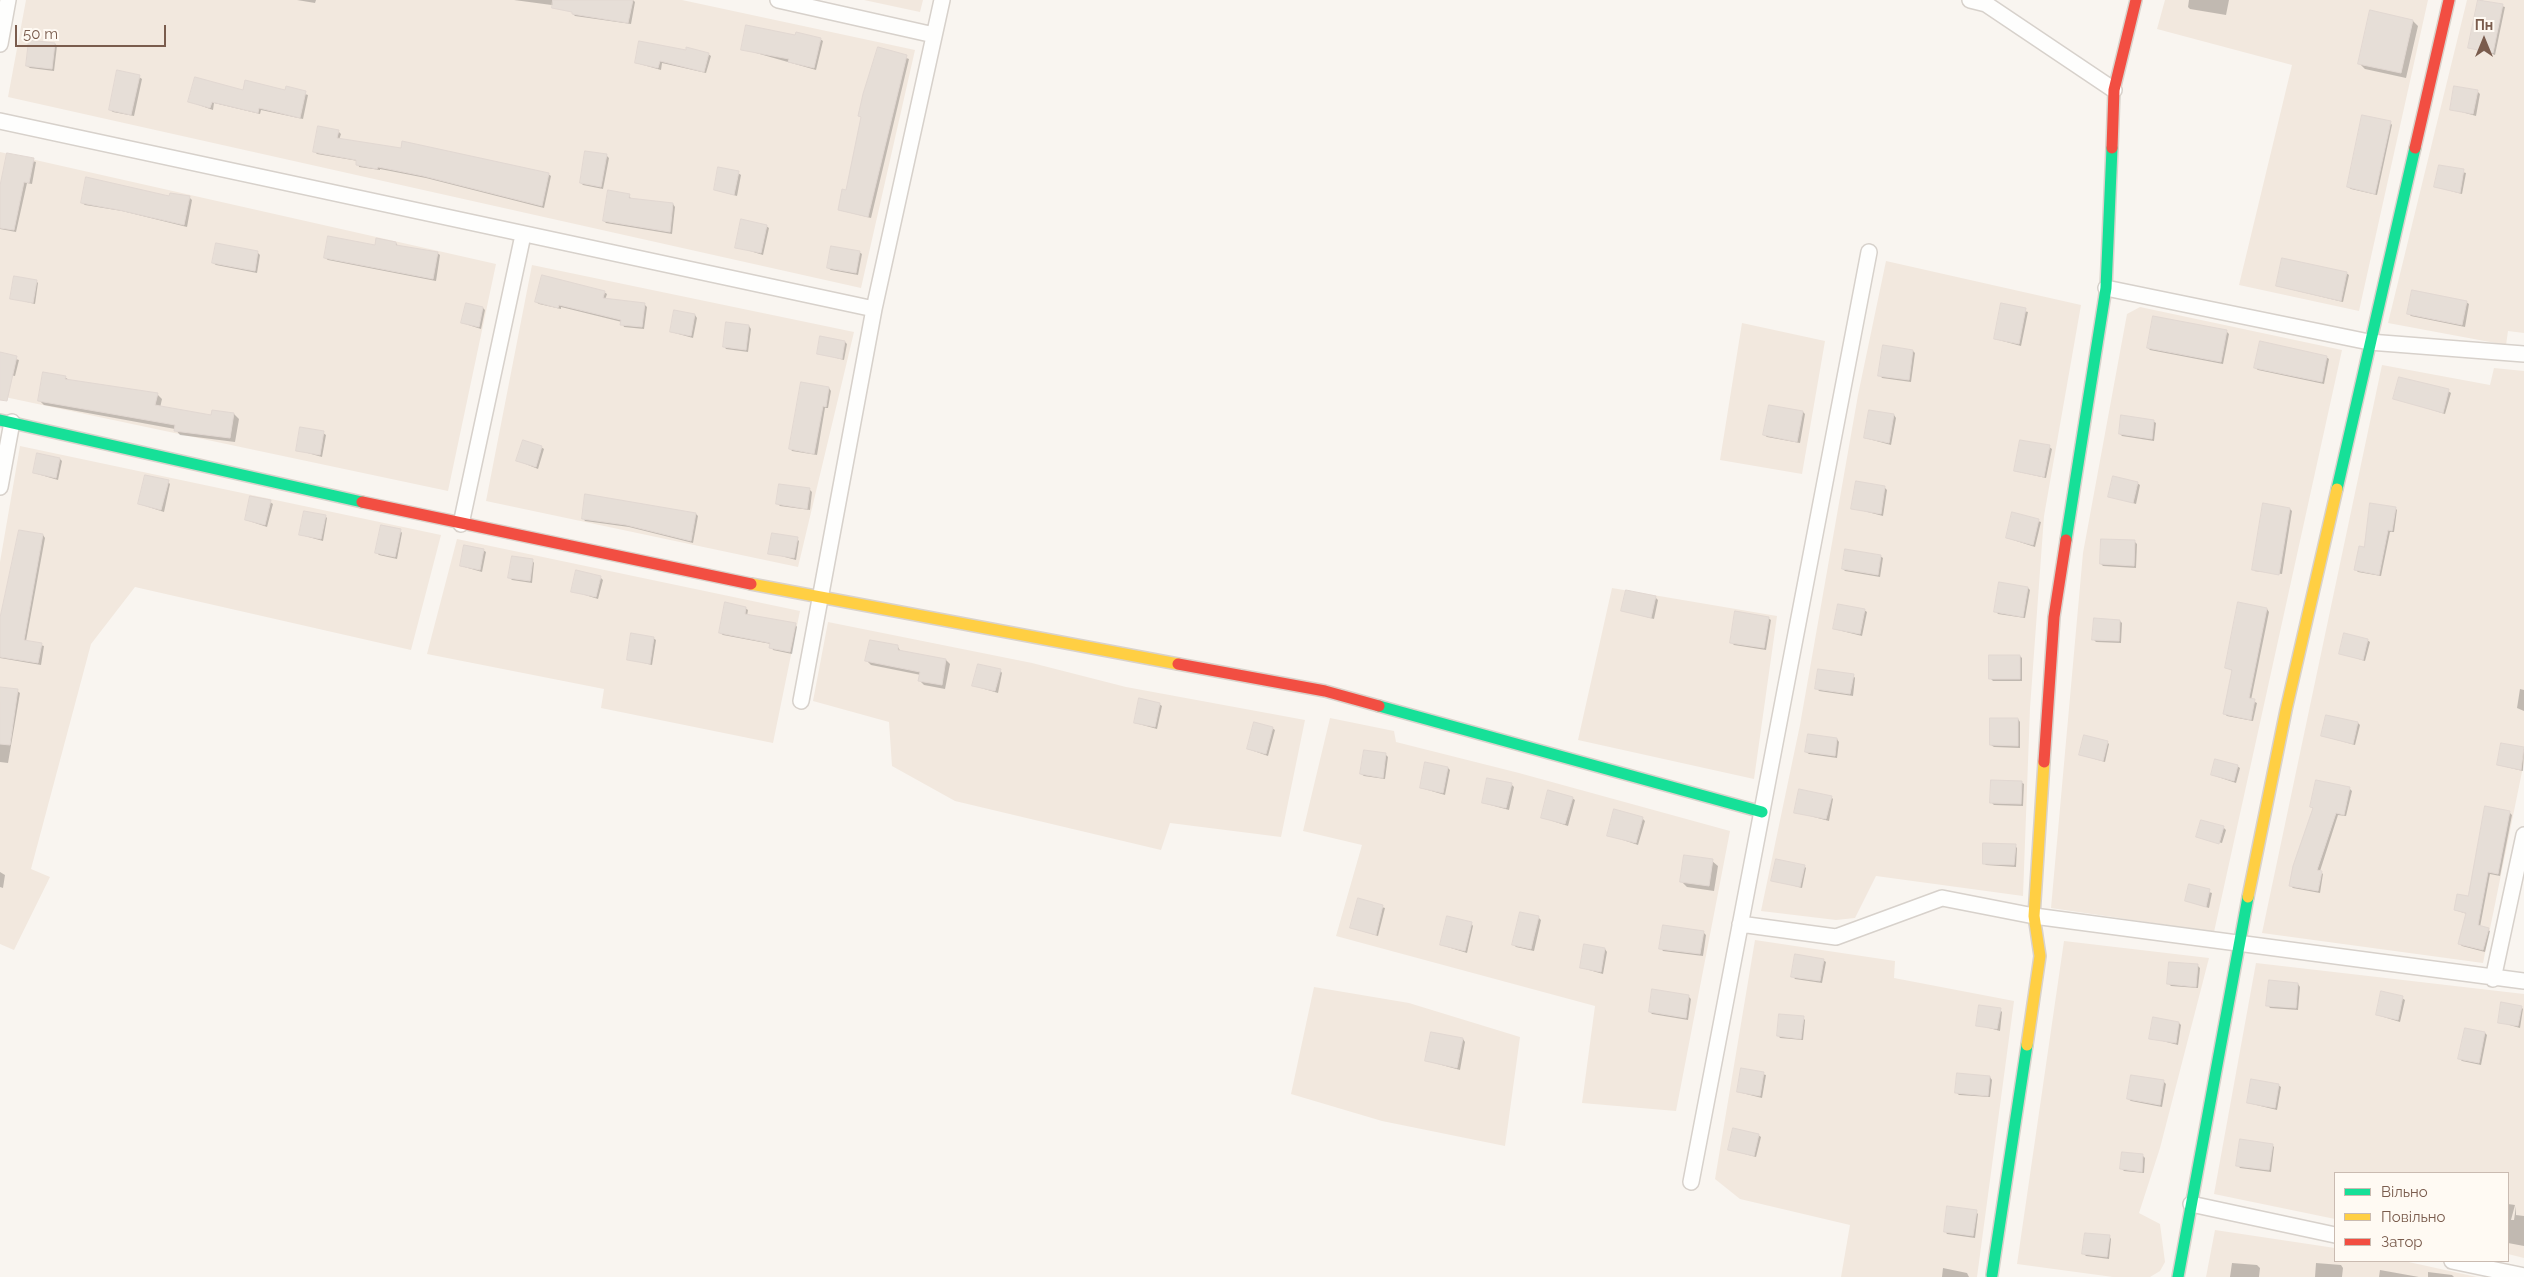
<!DOCTYPE html>
<meta charset="utf-8">
<style>
body{margin:0}
#map{position:relative;width:2524px;height:1277px;overflow:hidden;background:#f9f5f0;font-family:Raleway,sans-serif}
canvas{display:block}
.legend{position:absolute;left:2334px;top:1172px;width:175px;height:90px;box-sizing:border-box;background:#fffaf3;border:1px solid #cabbb1;margin:0;padding:6px 9px;list-style:none;font-size:15px;color:#7a5c4d}
.legend li{display:flex;align-items:center;gap:10px;height:25px}
.legend b{width:25px;border:1px solid #cabbb1}
.north{position:absolute;left:2459px;top:15px;width:50px;height:50px;-webkit-text-stroke:4px #fffaf3;paint-order:stroke;rotate:0deg;font-size:14px;font-weight:700;line-height:20px;text-align:center;color:#7a5c4d}
.north::after{content:'';display:block;margin:auto;width:18px;height:22px;background:#7a5c4d;clip-path:polygon(50% 0,100% 100%,50% 72%,0 100%)}
.scale{position:absolute;left:15px;top:25px;width:151px;height:22px;box-sizing:border-box;border:2px solid #7a5c4d;border-top:0;padding-left:6px;font-size:15px;line-height:18px;white-space:nowrap;color:#7a5c4d;-webkit-text-stroke:4px #fffaf3;paint-order:stroke}
</style>
<div id="map">
<canvas width="2524" height="1277"></canvas>
<ul class="legend">
<li><b style="height:6px;background:#16e098"></b>Вільно</li>
<li><b style="height:6px;background:#ffcf43"></b>Повільно</li>
<li><b style="height:6px;background:#f24e42"></b>Затор</li>
</ul>
<div class="north">Пн</div>
<div class="scale">50 m</div>
</div>
<script>
const ctx = document.querySelector('canvas').getContext('2d');
ctx.lineJoin = 'round';
function fill(path, color) {
  ctx.fillStyle = color;
  ctx.fill(path, 'evenodd');
}
function stroke(path, color, width, dash) {
  ctx.strokeStyle = color;
  ctx.lineWidth = width;
  ctx.lineCap = dash ? 'butt' : 'round';
  ctx.setLineDash(dash || []);
  ctx.stroke(path);
}
fill(new Path2D(`
 M26,0h656l233,50 -54,238 -853,-191z
 M864,0h59l-3,12z
 M2165,0h263l-69,311 -120,-26 53,-220 -135,-36z
 M2467,0h57v333l-16,-2 -2,14 -118,-22z
 M0,152l496,112 -48,227 -448,-95z
 M1886,261l195,44 -37,211 -14,192 -7,188 -147,-20 -21,42 -19,2 -75,-9 39,-186 58,-330z
 M532,265l322,67 -56,235 -312,-66z
 M2140,307l202,43 -128,582 -163,-24 32,-355 44,-239z
 M1742,323l83,18 -23,133 -82,-14z
 M2382,365l108,20 4,-17 30,3v391l-41,201 -221,-30z
 M20,446l421,89 -30,115 -276,-63 -44,57 -60,225 19,8 -36,73 -14,-6v-382z
 M457,539l343,72 -27,132 -172,-35 3,-19 -177,-35z
 M1612,588l165,28 -23,163 -176,-39z
 M828,622l204,41 94,24 179,33 -24,117 -111,-14 -9,27 -206,-49 -63,-35 -3,-44 -76,-21z
 M1330,718l64,13 2,11 123,31 211,58 -54,280 -94,-8 13,-97 -259,-70 26,-91 -59,-14z
 M1755,940l140,21 -1,17 120,23 -37,276h-136l9,-52 -110,-26 -25,-20z
 M2064,941l145,17 -49,190 -21,65 21,11 5,38 -5,9 -10,6h-37l-96,-13z
 M2256,963l268,31v264l-16,-4v-81h-173v46l-121,-25z
 M1314,987l95,16 111,34 -15,109 -123,-25 -91,-27z
 M2215,1230l120,18v13h69l73,16h-271z`), '#f2e8de');
fill(new Path2D(`
 M297,0h19l-1,3z
 M514,0h119l2,2 -4,22 -56,-8 -2,-2 1,-6z
 M2189,0h40l-3,15 -36,-6 -2,-2z
 M2480,0l25,7 -10,48 -26,-8z
 M2371,11l42,10 5,5 -12,52 -41,-9 -6,-6z
 M796,36l24,3 3,2 -7,29 -74,-21z
 M55,44l2,2 -3,25 -24,-3 -3,-2z
 M879,48l30,11 -38,159 -32,-8 8,-18 15,-74 -2,-2z
 M708,54l3,2 -5,17 -44,-10 -1,7 -25,-7z
 M139,77l3,2 -8,37 -21,-4 -3,-2z
 M286,88l22,7 -5,24 -42,-9 -1,4 -46,-11 -1,7 -23,-8 96,-11z
 M2477,91l3,3 -4,22 -25,-7z
 M2390,122l2,3 -15,70 -26,-6 -3,-2z
 M338,131l3,3 -2,6 209,34 3,2 -7,32 -118,-30 -46,-9v1l-21,-3 -1,-6 -41,-7 -2,-2z
 M8,154l28,8 -4,22 -5,-1 -11,49 -16,-3v-39z
 M606,155l3,3 -6,31 -20,-4 -2,-2z
 M2440,166l26,7 -4,21 -26,-7z
 M738,173l3,2 -4,21 -22,-6z
 M629,195l2,4 42,5 2,3 -3,27 -66,-11 -2,-2z
 M170,197h19l3,3 -5,27 -65,-16 -37,-6 -3,-2z
 M766,226l3,2 -6,27 -26,-8z
 M396,243l2,3 39,7 3,2 -4,26 -108,-21 -3,-2z
 M859,252l3,2 -4,21 -27,-5 -3,-2z
 M258,253l2,2 -3,18 -41,-8 -3,-2z
 M2346,273l3,2 -6,27 -66,-16z
 M36,281l2,2 -3,21 -24,-6z
 M604,292l3,2 -2,6 39,4 3,3 -3,22 -20,-2 -2,-5 -61,-15v2l-22,-5 -3,-2z
 M2466,302l3,2 -4,23 -54,-11 -2,-2z
 M2002,305l26,7 -7,34 -26,-7z
 M483,308l2,2 -4,19 -19,-6z
 M695,315l2,3 -4,20 -22,-6z
 M727,323l22,3 2,3 -3,23 -22,-3 -2,-3z
 M2227,332l2,2 -6,30 -73,-14 -2,-2z
 M845,342l2,2 -3,16 -26,-7z
 M1913,351l2,2 -4,29 -29,-4 -2,-3z
 M0,354l19,6 -4,16 -15,-3z
 M2326,357l3,2 -5,25 -66,-14 -3,-2z
 M65,377l5,4 87,13 5,5 -2,9 52,9 22,-3 5,5 -4,23 -55,-7 -5,-6 -131,-24 -5,-5z
 M829,388l2,3 -3,17h-3l-8,47 -25,-4 -2,-3z
 M2448,391l3,2 -6,21 -51,-16z
 M1803,412l2,2 -5,29 -33,-6 -3,-2z
 M1894,415l2,3 -5,27 -26,-7z
 M2153,421l3,2 -2,18 -32,-5 -2,-2z
 M323,433l3,2 -4,22 -25,-7z
 M541,447l3,2 -6,20 -20,-8z
 M2049,447l3,2 -6,29 -31,-7z
 M60,459l2,2 -4,19 -24,-7z
 M168,482l2,2 -6,28 -25,-8z
 M2137,483l3,2 -4,19 -26,-8z
 M1885,488l2,2 -4,26 -31,-8z
 M810,490l2,2 -2,18 -30,-4 -2,-2z
 M270,502l3,2 -6,23 -21,-7z
 M2395,508l2,2 -3,22h-4l-9,44 -23,-4 -2,-2 9,-21z
 M2290,509l2,2 -10,63 -28,-3z
 M2013,513l28,9 -6,25 -28,-9z
 M696,514l2,2 -5,27 -64,-16 -44,-6 -2,-3z
 M325,516l2,2 -4,23 -22,-6z
 M400,530l2,3 -5,26 -18,-4 -2,-2z
 M43,535l2,3 -19,103 18,5 -3,19 -41,-7v-24z
 M797,539l2,2 -3,19 -26,-7z
 M2135,542l2,2 -1,24 -33,-2 -2,-2z
 M483,550l3,2 -4,20 -21,-6z
 M1880,556l3,2 -3,19 -35,-6 -2,-2z
 M532,560l2,3 -2,20 -20,-3 -2,-2z
 M600,577l3,3 -5,19 -26,-8z
 M2028,588l2,2 -5,28 -27,-4 -2,-3z
 M1655,597l3,3 -4,19 -31,-8z
 M745,608l3,2 -1,6 48,8 2,3 -5,27 -19,-4 -2,-6 -48,-9 -3,-2z
 M2267,609l2,3 -18,88 6,3 -4,18 -26,-5 -3,-3 9,-42 -6,-3z
 M1864,610l3,2 -5,24 -28,-7z
 M1768,618l3,2 -5,30 -32,-5 -2,-2z
 M2120,621l2,2 -1,20 -25,-1 -2,-2z
 M653,638l3,2 -4,25 -24,-6z
 M2367,640l3,2 -5,19 -25,-8z
 M898,647l3,5 45,8 4,4 -5,25 -21,-4 -4,-4 1,-6 -50,-10 -4,-4z
 M2020,656l2,2v23h-29l-2,-2z
 M1000,670l2,3 -4,20 -24,-7z
 M1853,675l2,3 -2,18 -34,-5 -2,-3z
 M0,688l17,3 3,2 -12,70 -8,-1z
 M2520,689l4,1v21l-7,-3z
 M1159,704l3,2 -5,23 -22,-6z
 M2018,719l2,3v26l-26,-1 -3,-2z
 M2358,723l2,2 -5,20 -32,-9z
 M1272,728l3,2 -7,26 -20,-7z
 M1837,739l2,3 -2,16 -28,-4 -3,-2z
 M2107,742l2,2 -4,18 -24,-7z
 M2502,745l22,4 -1,22 -25,-6z
 M1386,755l2,2 -3,22 -21,-3 -3,-2z
 M2237,766l3,2 -4,15 -24,-8z
 M1448,768l2,2 -5,25 -24,-7z
 M2021,782l3,2 -1,22 -29,-1 -3,-3z
 M1511,784l3,3 -5,23 -26,-7z
 M2349,788l3,3 -6,25 -8,-1 -18,56 3,3 -3,19 -27,-5 -3,-3 24,-76 -3,-2z
 M1831,797l2,2 -4,22 -34,-9z
 M1572,798l3,2 -7,26 -25,-8z
 M2509,812l3,3 -12,61 -10,-2 -10,53 10,4 -5,21 -23,-6 -3,-3 8,-29 -12,-4 14,-12z
 M1642,818l3,3 -7,24 -30,-10z
 M2223,827l3,3 -4,13 -24,-6z
 M2015,846l2,2 -1,19 -30,-2 -2,-2z
 M1712,861l6,5 -4,25 -27,-4 -6,-6z
 M1804,866l2,2 -4,20 -29,-8z
 M0,872l5,3 -2,13 -3,-1z
 M2190,886l22,7 -3,15 -23,-7z
 M1359,900l26,8 -7,28 -26,-8z
 M1538,917l3,3 -7,31 -18,-4 -2,-2z
 M1471,923l2,3 -6,27 -26,-8z
 M1703,932l3,3 -3,21 -40,-5 -2,-3z
 M1605,949l2,3 -4,22 -21,-6z
 M1823,960l3,2 -4,21 -27,-4 -2,-3z
 M2197,965l3,3 -2,20 -27,-2 -2,-2z
 M2298,984l2,3 -2,23 -28,-2 -2,-3z
 M1688,996l3,3 -3,21 -36,-6 -2,-2z
 M2402,998l3,2 -5,22 -23,-7z
 M2521,1007l2,2 -3,19 -21,-6z
 M2000,1010l2,2 -2,19 -22,-6z
 M1803,1018l2,2 -2,20 -23,-2 -2,-3z
 M2179,1023l2,2 -3,20 -27,-7z
 M2485,1033l2,2 -6,30 -19,-4 -3,-3z
 M1463,1039l2,3 -5,28 -33,-9z
 M1742,1069l24,6 -4,23 -24,-6z
 M1990,1077l2,3 -2,17 -31,-2 -3,-3z
 M2163,1081l3,3 -4,23 -31,-6 -3,-2z
 M2278,1085l3,2 -4,23 -29,-7z
 M1758,1135l3,2 -5,20 -26,-7z
 M2272,1145l2,2 -3,25 -31,-4 -2,-3z
 M2143,1156l2,2 -1,15 -20,-2 -2,-2z
 M2508,1204l7,1 -4,15h3l2,-14v9l8,1v30l-16,-3z
 M1976,1212l2,2 -3,24 -28,-4 -2,-3z
 M2109,1236l2,3 -2,20 -23,-3 -2,-2z
 M2232,1263l25,2 3,3 -1,9h-29z
 M2316,1263l25,2 2,3 -1,9h-27z
 M1943,1268l24,5 2,4h-27z
 M2380,1270l39,7h-40z
 M2428,1272l24,3 2,2h-26z`), '#0003');
const building = new Path2D(`
 M553,0h80l-5,23 -56,-9v-2l-20,-4z
 M2478,0l25,4 -10,49 -25,-5z
 M2370,10l43,10 -12,53 -43,-9z
 M746,25l49,10 1,-3 25,6 -7,30 -26,-6 1,-3 -48,-9z
 M29,40l26,3 -3,26 -26,-3z
 M639,41l47,9v-3l23,6 -5,19 -44,-11 -2,7 -23,-5z
 M878,47l29,8 -39,162 -30,-7 4,-21 4,1 15,-73 -3,-1 5,-22z
 M117,70l23,5 -9,40 -22,-5z
 M195,77l48,13 2,-10 40,10 1,-4 20,5 -6,27 -41,-10 -1,5 -46,-11 -2,6 -22,-6z
 M2454,86l24,4 -5,24 -23,-4z
 M2362,115l29,6 -16,73 -28,-7z
 M318,126l21,4 -2,8 64,10 1,-7 147,32 -7,33 -119,-30 -45,-9 -1,2 -21,-4v-5l-43,-8z
 M585,151l22,3 -6,33 -21,-4z
 M7,153l27,5 -5,25 -5,-1 -10,48 -14,-2v-42z
 M2439,165l25,4 -4,24 -26,-6z
 M718,167l21,4 -5,24 -20,-5z
 M86,177l83,19 1,-3 20,3 -6,29 -65,-15 -38,-7z
 M608,190l22,4 -1,4 44,5 -3,29 -67,-11z
 M741,219l26,6 -6,28 -26,-5z
 M328,236l47,9 1,-7 20,4v3l42,7 -5,27 -109,-21z
 M216,243l42,8 -3,20 -43,-8z
 M831,246l29,5 -4,22 -29,-5z
 M2282,258l65,14 -6,29 -65,-15z
 M542,275l63,16 -2,7 42,5 -3,24 -22,-2 1,-5 -62,-15 -1,3 -23,-6z
 M14,276l23,4 -4,23 -23,-4z
 M2412,290l55,11 -5,24 -55,-11z
 M466,303l17,4 -4,20 -18,-4z
 M2001,303l25,5 -7,36 -25,-5z
 M674,310l21,4 -4,22 -21,-4z
 M2153,316l74,14 -6,32 -74,-14z
 M726,322l23,3 -3,25 -23,-3z
 M820,336l25,5 -3,18 -25,-5z
 M2260,341l67,15 -5,26 -68,-14z
 M1883,345l30,5 -4,30 -31,-4z
 M0,352l17,4 -10,45 -7,-1z
 M43,372l23,4 -1,3 93,14 -3,12 56,10 1,-5 22,3 -4,25 -56,-7 1,-6 -137,-24z
 M2399,377l50,12 -6,24 -50,-14z
 M801,382l28,5 -3,20 -3,-1 -9,48 -25,-5z
 M1769,405l34,6 -6,31 -34,-7z
 M1869,410l25,4 -5,29 -25,-5z
 M2121,415l33,5 -2,19 -33,-5z
 M300,427l24,4 -4,24 -24,-4z
 M523,440l19,6 -6,21 -20,-6z
 M2020,440l30,5 -6,32 -30,-6z
 M37,453l23,5 -4,20 -23,-5z
 M145,475l24,5 -8,30 -23,-6z
 M2113,476l25,6 -5,21 -25,-6z
 M1856,481l29,5 -4,28 -30,-5z
 M779,484l31,4 -3,21 -31,-5z
 M585,494l111,19 -5,28 -65,-16 -44,-6z
 M250,496l21,4 -6,25 -20,-5z
 M2263,503l27,5 -11,67 -27,-5z
 M2370,503l26,4 -4,24 -4,-1 -9,45 -25,-5 5,-24 5,1z
 M304,511l22,4 -5,24 -22,-4z
 M2012,512l27,7 -6,26 -27,-7z
 M381,525l20,4 -6,28 -20,-4z
 M19,530l24,4 -19,106 18,3 -4,20 -38,-6v-39z
 M772,533l26,4 -4,21 -26,-4z
 M2101,539l34,1 -1,26 -34,-2z
 M464,545l20,4 -4,21 -20,-4z
 M1845,549l36,6 -3,20 -36,-6z
 M512,556l21,3 -3,22 -22,-3z
 M576,570l25,6 -5,21 -25,-5z
 M1999,582l29,5 -5,30 -29,-5z
 M1626,590l30,6 -5,22 -30,-7z
 M725,602l21,5 -1,7 51,9 -6,29 -21,-4 1,-5 -51,-10z
 M2238,602l29,6 -18,90 6,1 -4,21 -28,-6 9,-44 -7,-2z
 M1838,604l27,5 -5,25 -27,-5z
 M1735,611l34,6 -5,31 -34,-5z
 M2094,618l26,2 -1,21 -27,-1z
 M631,633l23,4 -4,27 -23,-4z
 M2344,633l24,6 -5,21 -24,-6z
 M870,640l28,5v5l48,9 -4,26 -24,-4 2,-9 -55,-11z
 M1989,655h31v24h-31z
 M978,664l23,5 -6,22 -23,-5z
 M1818,669l36,5 -4,20 -35,-5z
 M0,687l18,2 -8,56 -10,-1z
 M1139,698l21,5 -5,24 -21,-4z
 M2326,715l32,7 -5,22 -32,-8z
 M1990,718h28v28l-28,-1z
 M1254,722l19,5 -7,27 -19,-5z
 M1808,734l29,4 -2,18 -30,-4z
 M2084,735l24,6 -5,20 -24,-6z
 M2501,743l23,4 -3,23 -24,-5z
 M1364,750l22,3 -3,25 -23,-4z
 M2215,759l23,6 -4,16 -23,-6z
 M1425,762l23,5 -5,26 -23,-5z
 M1487,778l25,5 -6,25 -24,-5z
 M1991,780l31,1 -1,23 -31,-1z
 M2316,780l34,7 -6,28 -8,-2 -19,57 5,1 -4,20 -29,-5 4,-20 20,-58 -3,-1z
 M1799,789l33,7 -6,23 -32,-6z
 M1548,790l25,7 -8,27 -24,-6z
 M2485,806l25,5 -12,63 -10,-2 -10,53 11,3 -6,22 -25,-6 8,-31 -12,-3 3,-16 11,2z
 M1614,809l29,8 -7,26 -29,-7z
 M2201,820l23,6 -5,18 -23,-7z
 M1983,843l33,1 -2,21 -31,-1z
 M1684,855l29,4 -4,27 -29,-4z
 M1776,859l29,6 -5,22 -29,-6z
 M2189,884l21,5 -4,18 -21,-6z
 M1358,898l25,7 -7,30 -26,-7z
 M1520,912l19,4 -8,33 -19,-4z
 M1447,916l25,6 -7,29 -25,-6z
 M1663,925l41,6 -4,23 -41,-5z
 M1584,944l21,4 -4,24 -21,-4z
 M1795,954l29,5 -4,22 -29,-4z
 M2169,962l29,2 -2,23 -29,-3z
 M2269,980l29,3 -2,25 -30,-2z
 M1652,989l37,6 -3,23 -37,-6z
 M2381,991l22,5 -5,24 -22,-5z
 M2501,1002l21,4 -4,20 -20,-3z
 M1979,1005l22,3 -4,21 -21,-3z
 M1779,1014l25,2 -3,23 -24,-3z
 M2153,1017l26,5 -3,21 -27,-4z
 M2465,1028l20,4 -6,31 -21,-4z
 M1431,1032l32,6 -6,30 -32,-7z
 M1741,1068l23,4 -4,24 -23,-4z
 M1957,1073l33,3 -2,20 -33,-3z
 M2131,1075l33,5 -4,25 -33,-6z
 M2251,1079l28,5 -4,24 -28,-5z
 M1733,1128l26,6 -5,22 -26,-6z
 M2240,1139l33,5 -4,26 -33,-4z
 M2122,1152l21,2 -1,18 -22,-3z
 M1947,1206l30,4 -4,26 -29,-4z
 M2085,1233l25,2 -3,22 -25,-3z`);
fill(building, '#e6ded7');
stroke(building, '#e2d8d2', 1);
const street = new Path2D(`
 M778,0l156,35
 M1970,0l16,4 128,86
 M0,44l8,-44
 M0,121l874,188
 M2106,288l263,54 155,12
 M0,487l12,-65
 M461,524l62,-289
 M801,701l73,-392 68,-309
 M1740,924l96,13 106,-39 92,18 490,65
 M2493,979l31,-144
 M1691,1182l178,-930
 M2191,1204l144,31
 M2452,1261l72,15`);
const fast = new Path2D(`
 M0,420l362,82
 M2337,489l78,-341
 M2066,540l40,-252 6,-140
 M1379,706l383,106
 M1992,1275l35,-230
 M2178,1277l70,-380`);
const slow = new Path2D(`
 M751,584l427,80
 M2248,897l38,-187 51,-221
 M2027,1045l13,-89 -6,-40 10,-154`);
const jam = new Path2D(`
 M2112,148l2,-58 22,-90
 M2415,148l34,-148
 M362,502l389,82
 M1178,664l147,27 54,15
 M2044,762l10,-145 12,-77`);
stroke(street, '#d7d1cb', 18);
stroke(fast, '#d9d2cb', 14);
stroke(slow, '#d9d2cb', 14);
stroke(jam, '#d9d2cb', 14);
stroke(street, '#fefefd', 15);
stroke(fast, '#16e098', 11);
stroke(slow, '#ffcf43', 11);
stroke(jam, '#f24e42', 11);
</script>
